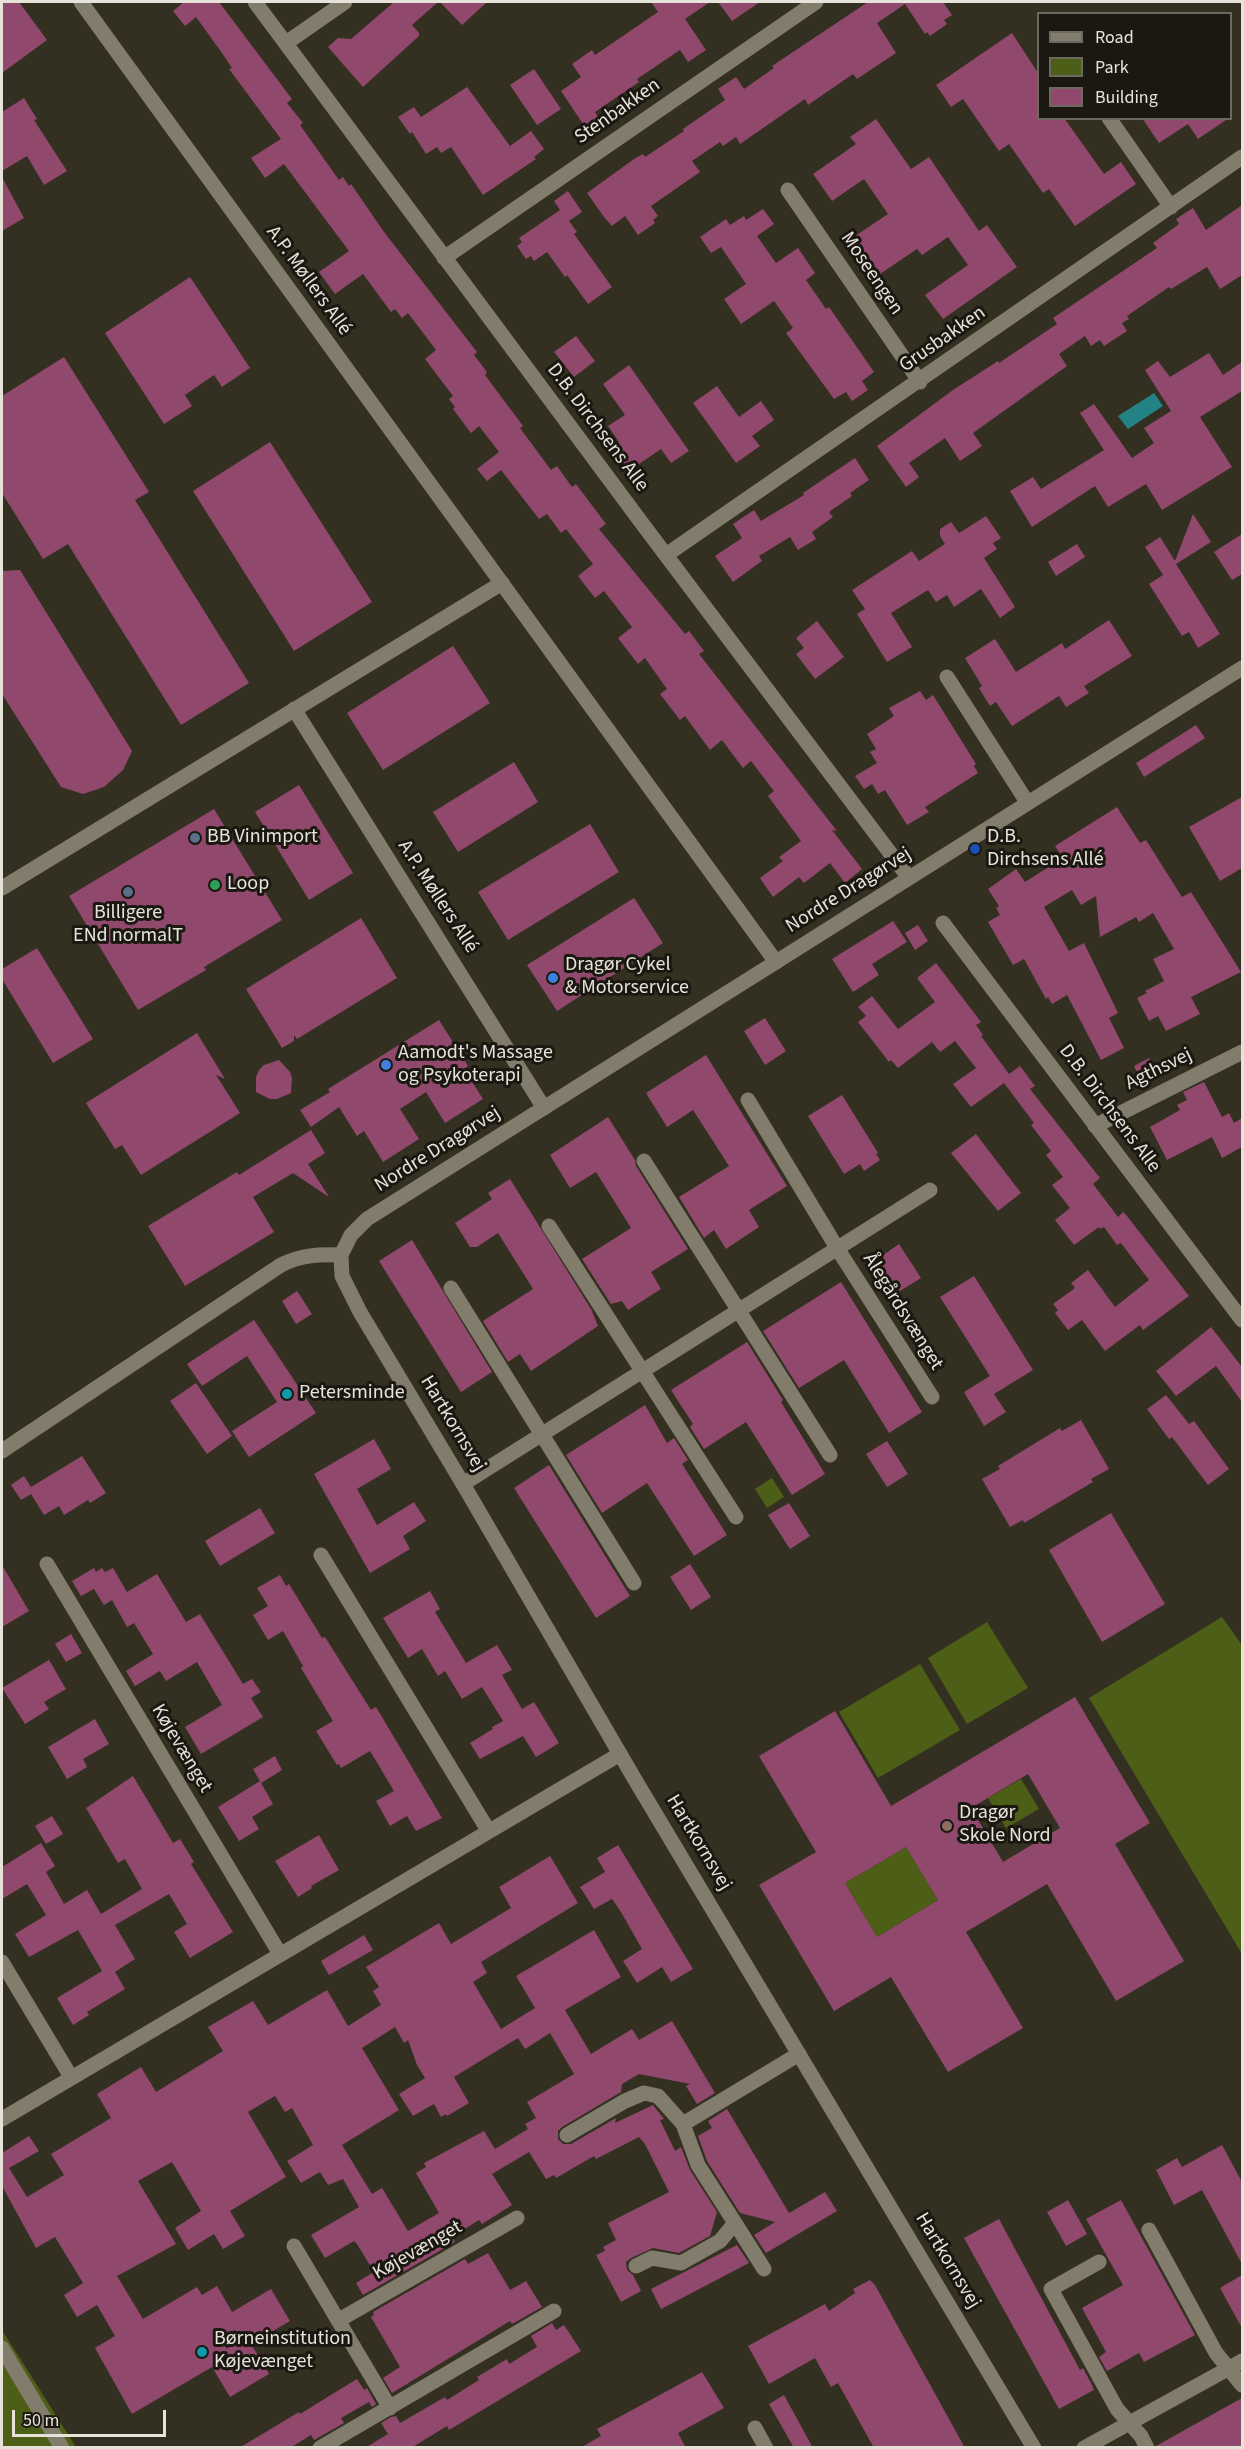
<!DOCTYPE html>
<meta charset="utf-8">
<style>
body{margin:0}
#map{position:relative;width:1244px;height:2449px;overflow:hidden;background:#343021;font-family:"Source Sans 3",sans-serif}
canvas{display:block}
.frame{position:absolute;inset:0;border:3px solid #e6e3da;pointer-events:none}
.legend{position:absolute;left:1037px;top:12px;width:195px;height:108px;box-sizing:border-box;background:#1a1811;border:2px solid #6c6961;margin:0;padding:8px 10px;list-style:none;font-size:18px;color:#e6e3da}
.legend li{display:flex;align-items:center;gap:12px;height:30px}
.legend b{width:30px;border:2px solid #6c6961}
.scale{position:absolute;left:12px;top:2410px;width:154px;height:27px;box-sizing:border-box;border:3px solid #e6e3da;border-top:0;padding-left:8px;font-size:18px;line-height:21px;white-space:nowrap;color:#e6e3da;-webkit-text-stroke:4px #1a1811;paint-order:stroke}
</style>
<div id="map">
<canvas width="1244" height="2449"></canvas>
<div class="frame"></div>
<ul class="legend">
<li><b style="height:8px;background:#817c6c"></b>Road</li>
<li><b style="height:16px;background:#4d5e17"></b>Park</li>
<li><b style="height:16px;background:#90486c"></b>Building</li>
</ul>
<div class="scale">50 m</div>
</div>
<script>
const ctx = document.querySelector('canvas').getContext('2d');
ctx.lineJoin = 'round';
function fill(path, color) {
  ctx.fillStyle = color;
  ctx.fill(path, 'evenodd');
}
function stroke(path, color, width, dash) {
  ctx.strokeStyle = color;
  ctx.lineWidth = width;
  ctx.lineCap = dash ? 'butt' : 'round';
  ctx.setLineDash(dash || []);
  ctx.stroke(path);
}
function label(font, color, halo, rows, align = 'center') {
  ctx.font = font + ' "Source Sans 3",sans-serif';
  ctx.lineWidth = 6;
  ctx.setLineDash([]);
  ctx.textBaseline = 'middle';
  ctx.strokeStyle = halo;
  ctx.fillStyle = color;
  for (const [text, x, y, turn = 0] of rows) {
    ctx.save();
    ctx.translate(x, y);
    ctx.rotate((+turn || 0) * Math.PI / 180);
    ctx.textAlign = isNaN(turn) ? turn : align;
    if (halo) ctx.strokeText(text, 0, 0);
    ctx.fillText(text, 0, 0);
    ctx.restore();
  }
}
fill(new Path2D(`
 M772,1478l12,19 -17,11 -12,-19z
 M1222,1617l20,28v309l-153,-256z
 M987,1622l41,66 -61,36 -39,-66z
 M920,1664l40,66 -82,48 -39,-66z
 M1021,1779l18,30 -33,19 -18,-30z
 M906,1847l32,53 -61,37 -32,-54z
 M2,2330l74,117h-74z`), '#4d5e17');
fill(new Path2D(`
 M1154,393l9,13 -35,23 -10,-13z`), '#238384');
fill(new Path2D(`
 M2,2h17l28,38 -45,33z
 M184,2h35l73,97 -5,4 16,20 -3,2 39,55 4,-3 6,9 2,-2 33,48 93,120 -3,3 13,17 -2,3 38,51 -3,2 31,42 6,-4 15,21 4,-3 30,40 -7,5 86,105 4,-3 15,20 -5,3 138,177 -5,-1 30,39 -17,14 -15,-20 -26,20 -5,-6 -26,20 -13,-19 23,-17 -4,-4 22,-16 -33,-45 6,-5 -23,-30 -8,7 -21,-28 -12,10 -25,-34 -5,4 -20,-26 7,-5 -22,-31 -7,6 -20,-26 14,-11 -28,-36 -9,7 -17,-22 15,-12 -27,-35 -5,4 -14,-19 -8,5 -38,-49 -14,11 -10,-12 22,-17 -20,-26 -8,7 -18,-24 2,-2 -6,-8 4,-3 -28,-37 11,-9 -28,-37 -6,5 -7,-9 -4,3 -28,-38 -28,20 -16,-22 30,-21 -65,-87 -19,14 -14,-20 30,-19 -52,-70 3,-1 -10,-15 -26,-36 -11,9 -12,-15z
 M394,2h44l-26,23 7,8v3l-56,51 -35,-40 10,-9 13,1z
 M440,2h47l-25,23z
 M651,2h59l-25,17 21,31 -18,12 -8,-12 -43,29 2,3 -44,30 9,14 -13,10 -30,-45 20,-14 -9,-13 20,-14 3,5 63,-43z
 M718,2h42l-28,19z
 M868,2h75l9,13 -8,5 3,4 -17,12 -3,-4 -2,2 -20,-30 -28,19 19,30 -39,26 -4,-5 -45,31 -3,-6 -65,45 -4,-7 -13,9 -3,-4 -28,19 8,11 -49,34 7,10 -5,4 2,3 -17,12 -13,-19 -13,10 -8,-9 -17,-24 47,-34 9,-5 2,3 39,-26 -1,-2 42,-29 -7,-11 18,-12 8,12 30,-21 -2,-2z
 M1012,33l26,40v45h26l40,56 17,-12 15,22 -61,42 -26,-37 -6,4 -34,-49 -10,7 -36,-52 -12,8 -15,-22z
 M534,69l27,40 -24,16 -27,-40z
 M467,87l43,59 21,-15 13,18 -10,8 2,2 -53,36 -32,-48 -10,6 -4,-6 -11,7 -14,-22 -2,2 -12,-17 16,-10 7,10z
 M24,98l13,21 -3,1 33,51 -23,14 -17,-29 -25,15v-59z
 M1142,118h87l-31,21 -10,-15 -29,19z
 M876,119l35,50 18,-12 50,74 8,-6 30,42 -74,52 -18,-24 43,-30 -20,-28 -26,18 -5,-6 -37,25 -15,-22 -6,3 -10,-15 39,-26 -24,-35 -32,22 -19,-27 43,-30 -6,-7z
 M2,177l22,41 -22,13z
 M568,191l14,21 -13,9 8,11 -3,2 38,53 -24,17 -21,-29 -2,2 -18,-25 -13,9 -3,-5 -5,3 -9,-13 5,-4 -3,-4 41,-28 -6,-9z
 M1242,205v70l-22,14 -13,-22 -36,22 -2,-2 -42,29 2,3 -7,4 5,8 -23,15 -4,-6 -9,6 -6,-10 -26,18 8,12 -94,67 9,13 -22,15 -15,-23 -36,25 10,14 -13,10 -29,-41 76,-56 45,-29 1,2 58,-39 -4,-6 104,-70 -4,-5 26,-19 -3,-5 17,-11 13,22z
 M763,209l11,15 -17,12 19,27 22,-15 17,25 -9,7 20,29 3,-2 45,65 -12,9 6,9 -16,11 -6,-9 -12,7 -48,-66 7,-5 -19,-27 -33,23 -17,-25 22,-15 -25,-37 -10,6 -11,-16 26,-18 4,6 14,-9 2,4z
 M190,277l60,91 -28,19 -8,-12 -29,20 7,11 -28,18 -59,-91z
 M576,336l19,25 -21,16 -20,-25z
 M1209,353l14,22 19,-13v29l-42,26 32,50 -70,43 -16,-26 -38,23 -13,-21 -63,41 -22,-36 23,-14 8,12 63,-39 -24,-37 14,-9 38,54 22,-15 -10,-15 27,-17 -26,-41 13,-9 12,16z
 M64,357l85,135 -14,8 114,183 -68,42 -113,-181 -25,15 -41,-66v-97z
 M629,365l60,86 -18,12 -10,-14 -35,24 -16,-24 9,-7 -11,-16 17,-11 -22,-31z
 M717,386l22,31 22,-16 13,19 -22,16 8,10 -24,17 -43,-60z
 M270,442l102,160 -78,49 -101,-160z
 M855,458l14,22 -19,13 2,3 -23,16 4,5 -21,15 4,7 -18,11 -8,-13 -31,19 3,5 -29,21 -18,-26 27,-18 -9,-14 21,-14 7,11 43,-26 -1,-2z
 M1193,514l18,28 -35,22 44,70 -22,14 -9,-16 -7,4 -33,-52 14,-9 -18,-28 15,-10 15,24z
 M986,516l15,22 -8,5 4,6 -13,9 31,49 -15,11 -19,-29 -27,18 -7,-12 -11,7 -8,-12 -37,23 21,34 -25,15 -30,-48 8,-5 -13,-19 60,-39 7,10 26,-17 -5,-8v-7l11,-7 8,11z
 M1242,534v40l-10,6 -18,-28z
 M1077,544l8,13 -29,19 -8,-14z
 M20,570l112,181 -9,19 -19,17 -21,7 -22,-7 -59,-93v-123z
 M1109,620l23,36 -48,30 5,7 -23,14 -7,-11 -47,30 -16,-24 -6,4 -11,-18 3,-2 -17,-28 30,-19 21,33 46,-29 3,6z
 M817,621l27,36 -29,22 -19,-25 8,-6 -8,-10z
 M453,646l37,57 -107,67 -36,-57z
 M920,691l6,9 7,-5 43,69 -2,2 4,7 -53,34 4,5 -22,13 -22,-35 -7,4 -6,-10 -8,5 -9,-13 22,-13 -7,-11 6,-3 -9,-15 27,-18 -5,-8z
 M1196,725l9,13 -61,39 -8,-14z
 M514,762l24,40 -80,50 -25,-40z
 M299,785l54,88 -44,27 -54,-88z
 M1242,797v71l-22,13 -31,-54z
 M1117,807l23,36 6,-3 36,57 9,-5 50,80 -50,25 9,17 -34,17 -8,-15 -9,5 -12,-23 10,-5 -2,-2 19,-10 -11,-22 21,-10 -21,-36 -14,9 -3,-5 -36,20 -4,-41 -15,9 -9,-15 -28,17 25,44 15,-8 34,70 -9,5 15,30 -23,12 -34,-65 -15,9 -4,-7 -2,2 -22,-40 -11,6 -25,-43 12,-7 -4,-7 3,-2 -11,-17 28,-20 9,13 38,-24 -8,-12z
 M214,809l68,111 -78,47 2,3 -68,40 -69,-114z
 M590,824l29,48 -111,68 -30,-48z
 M634,898l29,45 -106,68 -30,-46z
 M361,918l36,60 -100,61 -3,-4v6l-12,7 -36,-59z
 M893,921l14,21 -35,22 7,11 -26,17 -21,-33z
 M918,925l10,16 -13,9 -10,-17z
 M37,948l56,91 -40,24 -51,-84v-10z
 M936,963l45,59 -5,3 7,10 -2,1 28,38 11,-8 15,20 -5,3 70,89 -7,6 25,33 5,-5 4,4 62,80 -46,34 -3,-5 -35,26 -23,-31 -14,10 -13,-17 3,-3 -5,-6 22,-16 -4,-5 17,-13 27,37 34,-27 -28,-37 -4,2 -13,-18 -4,2 -1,-2 -25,18 -19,-25 15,-12 -18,-23 11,-8 -17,-22 5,-4 -20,-26 3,-2 -30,-40 -33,24 -18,-23 23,-16 -21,-27 -15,11 -8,-10 -34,26 -7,-8 -2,2 -31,-40 8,-6 -8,-9 14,-11 26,33 37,-27 -18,-24z
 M765,1018l21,33 -21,14 -21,-34z
 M439,1020l29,46 -4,3 19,30 -38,24 -19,-31 -26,17 19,30 -36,23 -19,-31 -7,5 -18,-29 -28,20 -11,-17 30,-18 -2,-3z
 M197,1033l28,46 -9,-4 24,38 -99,62 -19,-30 -7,4 -29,-46z
 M706,1055l81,131 -38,24 10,17 -33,22 -12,-19 -10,8 -25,-41 50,-31 -36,-56 -26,17 -21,-34z
 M1149,1058l9,16 -16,8 -8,-16z
 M279,1060l11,12 2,6 -1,15 -14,6h-7l-14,-7v-15l3,-7 5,-5z
 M1204,1082l18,35 7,-4 5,10 8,-5v29l-20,11 -10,-21 -45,23 -17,-33 30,-17 -3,-5 10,-5 -4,-8z
 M842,1095l36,58 -2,1 4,6 -16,11 -4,-7 -16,10 -36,-58z
 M608,1117l27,43 1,6 52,83 -37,23 10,17 -33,21 -6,-9 -11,3 -29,-45 49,-31 -35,-56 -26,16 -20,-33z
 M311,1130l14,23 -17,11 21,33 -36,-24 -40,24 21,35 -89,54 -37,-60 89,-54 2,3z
 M976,1134l45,59 -23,18 -47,-58z
 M510,1179l81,130 7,17 -67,45 -11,-17 -12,8 -25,-41 50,-32 -35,-56 -21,14h-7l-15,-24 37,-24 -4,-6z
 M412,1240l80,132 -31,20 -82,-131z
 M899,1244l22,34 -21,13 -1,-1 -3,1 -19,-28 4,-2 -2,-3z
 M974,1276l59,94 -39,24 12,18 -22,14 -20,-34 26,-16 -50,-79z
 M841,1282l81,130 -33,21 -45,-73 -45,28 -36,-57z
 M297,1291l15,23 -16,10 -14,-23z
 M254,1320l62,93 -67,44 -17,-26 45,-29 -30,-46 -45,30 -15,-22z
 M1211,1327l31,40v35l-26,-36 -40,30 -20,-25z
 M747,1342l36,58 -2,2 44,72 -33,21 -46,-73 -42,27 -14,-22 3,-3 -22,-34z
 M196,1383l36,53 -25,18 -37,-53z
 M1166,1395l23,29 5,-3 35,48 -21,16 -36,-48 -3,2 -22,-30z
 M645,1405l22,38 7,-5 14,22 -6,4 45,71 -33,21 -47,-73 -45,30 -36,-58z
 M1081,1420l28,49 -18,10 2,3 -69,41 -1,-3 -13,7 -28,-48 18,-10 -2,-3 62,-38 2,3z
 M374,1439l17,30 -34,20 20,36 37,-23 12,19 -23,15 7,13 -40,24 -56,-99z
 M887,1441l21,33 -21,13 -21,-33z
 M82,1456l24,37 -16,10 -2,-3 -24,15 -5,-9 -15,9 -13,-21 -10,6 -10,-15 13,-9 7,11z
 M549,1465l81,131 -34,22 -82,-130z
 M789,1503l21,33 -20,13 -22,-34z
 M260,1508l15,25 -55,33 -15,-25z
 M1111,1513l54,91 -63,38 -53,-92z
 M690,1564l21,33 -20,13 -21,-33z
 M2,1565l27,46 -27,16z
 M94,1568l2,4 6,-4 3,4 8,-4 14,24 30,-18 29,48 14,-8 43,70 9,-5 9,13 -10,6 12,19 -62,37 -16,-27 37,-22 -25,-43 -31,19 -6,-10 -25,15 -9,-15 27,-17 -19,-31 -7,4 -15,-27 -8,5 -10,-16 -13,7 -9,-15z
 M280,1575l6,11 3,-2 33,54 3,-1 46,73 5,-3 66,111 -26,13 -9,-15 -17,10 -14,-25 18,-10 -24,-40 -29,17 -2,-4 -2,1 -21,-34 17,-10 -32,-53 2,-2 -20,-35 -15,9 -15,-25 15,-9 -11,-18z
 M430,1591l10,18 -5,3 31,51 31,-18 15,25 -10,5 20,34 12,-7 25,41 -23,14 -13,-21 -43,23 -10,-16 23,-14 -1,-2 11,-6 -21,-34 -20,12 -17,-28 -7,5 -16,-27 -14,9 -25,-40z
 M71,1634l11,19 -16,9 -11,-18z
 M49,1660l17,29 -22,13 5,7 -24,15 -23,-36z
 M1075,1697l75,126 -35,21 69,117 -68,40 -69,-117 -81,48 57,96 -75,44 -57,-95 -57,34 -75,-126 57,-33 -57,-96 76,-45 56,95zM1028,1774l32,54 -57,34 -32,-54zM906,1847l32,53 -61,37 -32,-54z
 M95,1719l14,25 -26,15 4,8 -20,12 -19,-32z
 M275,1756l7,14 -21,13 -8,-14z
 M133,1776l40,67 7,-4 14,23 -3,2 42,68 -43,26 -16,-26 13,-8 -18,-30 -54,31 20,34 -20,13 10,17 -38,23 2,3 -16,10 -16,-27 45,-27 -24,-41 -49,27 -14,-23 31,-19 -19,-31 -25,15v-32l39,-24 14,23 -9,6 18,32 23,-14 14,24 41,-25 -17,-30 -7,4 -32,-55z
 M260,1781l13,23 -21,13 7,12 -20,12 -21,-34z
 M52,1816l11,18 -17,10 -11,-18z
 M319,1835l20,35 -28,16 1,2 -14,9 -23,-36z
 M618,1845l75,124 -22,13 -9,-15 -25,16 -14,-22 19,-12 -21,-37 -9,-13 -18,10 -14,-22 25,-15 -8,-14z
 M550,1856l28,47 -97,59 6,11 -14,9 28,47 34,-21 -19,-32 78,-46 27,47 -56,33 26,44 41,-25 7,11 33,-19 43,72 -18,11 -11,-18 4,-2 -51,-10 -17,10 -1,8 -59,35 -4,4v8l5,5h8l45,-26 -1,5 38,-18 11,14 -4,1 15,31 6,-4 9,23 27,42 -7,24 -31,17 -26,-5 -22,10 -5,4 1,8 6,5 8,16 -20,11 -25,-47 9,-4 -2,-4 13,-7 -8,-17 61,-31 -24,-48 -6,-7 -43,22 -2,-3 -38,22 -2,-3 -8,4 -17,-27 -37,22 20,31 -30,19 -3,-4 -27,17 3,5 -92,53 -7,-12 18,-11 -17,-28 -3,-3 -29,17 -14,-23 48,-28 -16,-28 -15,6 -8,-13 -19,11 -14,-22 26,-16 -21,-37 -7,4 -10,-16 -27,16 38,65 -56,34 15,25 -22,13 -9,-15 -26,16 -13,-22 26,-17 -29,-49 -34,19 38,63 -59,32 26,43 54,-32 5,8 15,-9 15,26 39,-23 19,32 -39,23 18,30 -39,23 -18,-30 -80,47 -37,-66 20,-12 -18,-31 -20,12 -13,-22 19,-12 -28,-46 -19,11 -34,-62v-33l27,-17 10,15 -30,17 18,29 37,-22 -13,-21 60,-36 -14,-24 44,-27 15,25 67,-41 -15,-24 45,-26 15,24 59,-35 21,36 33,-21 -8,-14 6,-4 -13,-20 73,-44 12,21 60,-36 -12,-21zM395,2027l9,16 4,-3 9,25 8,13 -26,16 14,22 21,-12 7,13 5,-3 1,2 22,-13 -15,-26 64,-39 7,11 25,-16 24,41 -47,28 9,16 -11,6 3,5 -33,20 -11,-18 -60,32 2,4 -10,6 23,40 -31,18 -26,-43 -10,6 -30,-49 57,-35 -37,-62z
 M364,1935l9,15 -44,25 -8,-14z
 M727,2109l62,104 36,-21 12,19 -71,42 -12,-18 21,-13 -35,-9 -33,-52 -9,-25 14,-8 -4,-7z
 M1222,2145l20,37v82l-40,-74 -28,15 -18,-35 21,-12 5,9z
 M1068,2200l19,34 -21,12 -19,-34z
 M1121,2200l74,135 -51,27 -5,-9 -32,18 -8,-14 7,-5 -24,-44 41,-23 -37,-66z
 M999,2219l81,151 3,-2 8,15 3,7 -35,19 -95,-171z
 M737,2245l12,18 -88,46 -10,-20z
 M488,2253l22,37 16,-9 16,26 -30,17 -2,-3 -118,72 -9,-15 17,-11 -29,-50 3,-2 -1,-3 92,-53 3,5z
 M1242,2275v53l-22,-40z
 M870,2280l5,5 90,163h-91l-36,-65 -7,4 -16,-29 -46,26 -21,-38 77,-42 4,7 26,-18 -2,-4z
 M552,2323l4,7 8,-5 17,26 -132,79 -2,-4 -36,22h-46l23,-14 -7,-11 10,-6 5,-1 4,7 45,-26 2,3 32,-20 -2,-3 30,-18 2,5 28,-17 -6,-11z
 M702,2372l22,36 -46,25 8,15h-106l21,-12 -4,-7z
 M357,2379l7,11 3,-2 9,16 -4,3 -3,-5 -28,16 3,5 -30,17 -3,-5 -21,13h-51l60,-36 1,2z
 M784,2395l29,53h-19l-25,-44z
 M1242,2398v50h-85l-1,-2z`), '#90486c');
stroke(new Path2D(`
 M255,2l386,520 268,356
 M286,43l59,-41
 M1109,118l62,89
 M788,190l132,192
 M444,258l372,-256
 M666,555l576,-398
 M947,677l80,125
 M294,709l250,399
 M2,888l500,-305
 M943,923l299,397
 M776,962l466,-294
 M748,1100l89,148 95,149
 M1095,1126l147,-74
 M644,1161l186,294
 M549,1226l187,291
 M451,1288l183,295
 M2,1451l279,-186c20,-10 38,-11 60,-10
 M463,1484l467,-294
 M321,1555l167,275
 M47,1564l233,390
 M2,1962l69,115
 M2,2119l618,-365
 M683,2124l116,-70
 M567,2135l58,-34 19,-8 14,3 25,28 15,41 37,58 -15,18 -39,22 -29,-5 -16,8
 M735,2223l29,46
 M1149,2230l67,123 26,32
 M294,2246l96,162
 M1099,2262l-48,27 66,120 24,27 6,12
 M339,2320l178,-102
 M2,2348l60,100
 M755,2428l11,20
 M320,2448l234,-137
 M1084,2448l158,-87`), '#817c6c', 15);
stroke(new Path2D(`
 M81,2c231,320 464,639 695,960l-409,257 -16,16 -10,20 1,21 18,36 103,172 171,294 400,670`), '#817c6c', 15);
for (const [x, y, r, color] of [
 [195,838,6,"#5c6f8a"],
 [975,849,6,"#1a4fb4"],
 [215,885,6,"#2e9e5b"],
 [128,892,6,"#5c6f8a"],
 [553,978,6,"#3f7fe0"],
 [386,1065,6,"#3f7fe0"],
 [287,1394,6,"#0f9aa8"],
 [947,1826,6,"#8d6e63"],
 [202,2352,6,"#0f9aa8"]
]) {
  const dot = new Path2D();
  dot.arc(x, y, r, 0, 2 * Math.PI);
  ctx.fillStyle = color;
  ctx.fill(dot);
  stroke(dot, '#1a1811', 2);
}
label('20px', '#e6e3da', '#1a1811', [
 ["Stenbakken",618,112,-35],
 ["Moseengen",871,274,56],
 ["A.P. Møllers Allé",308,281,54],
 ["Grusbakken",943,340,-35],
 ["D.B. Dirchsens Alle",597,428,53],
 ["Nordre Dragørvej",849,891,-32],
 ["A.P. Møllers Allé",437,897,57],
 ["Agthsvej",1159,1070,-26],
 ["D.B. Dirchsens Alle",1109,1109,53],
 ["Nordre Dragørvej",438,1150,-32],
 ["Ålegårdsvænget",902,1312,58],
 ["Hartkornsvej",452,1424,59],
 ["Køjevænget",181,1749,59],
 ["Hartkornsvej",698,1843,59],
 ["Køjevænget",418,2251,-30],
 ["Hartkornsvej",947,2261,59]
]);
label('20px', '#e6e3da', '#1a1811', [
 ["BB Vinimport",207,838],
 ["D.B.",987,838],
 ["Dirchsens Allé",987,861],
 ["Loop",227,885],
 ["Billigere",128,914,"center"],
 ["ENd normalT",128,937,"center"],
 ["Dragør Cykel",565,966],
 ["& Motorservice",565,989],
 ["Aamodt's Massage",398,1054],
 ["og Psykoterapi",398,1077],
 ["Petersminde",299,1394],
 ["Dragør",959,1814],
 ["Skole Nord",959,1837],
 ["Børneinstitution",214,2340],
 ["Køjevænget",214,2363]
], 'left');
</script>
